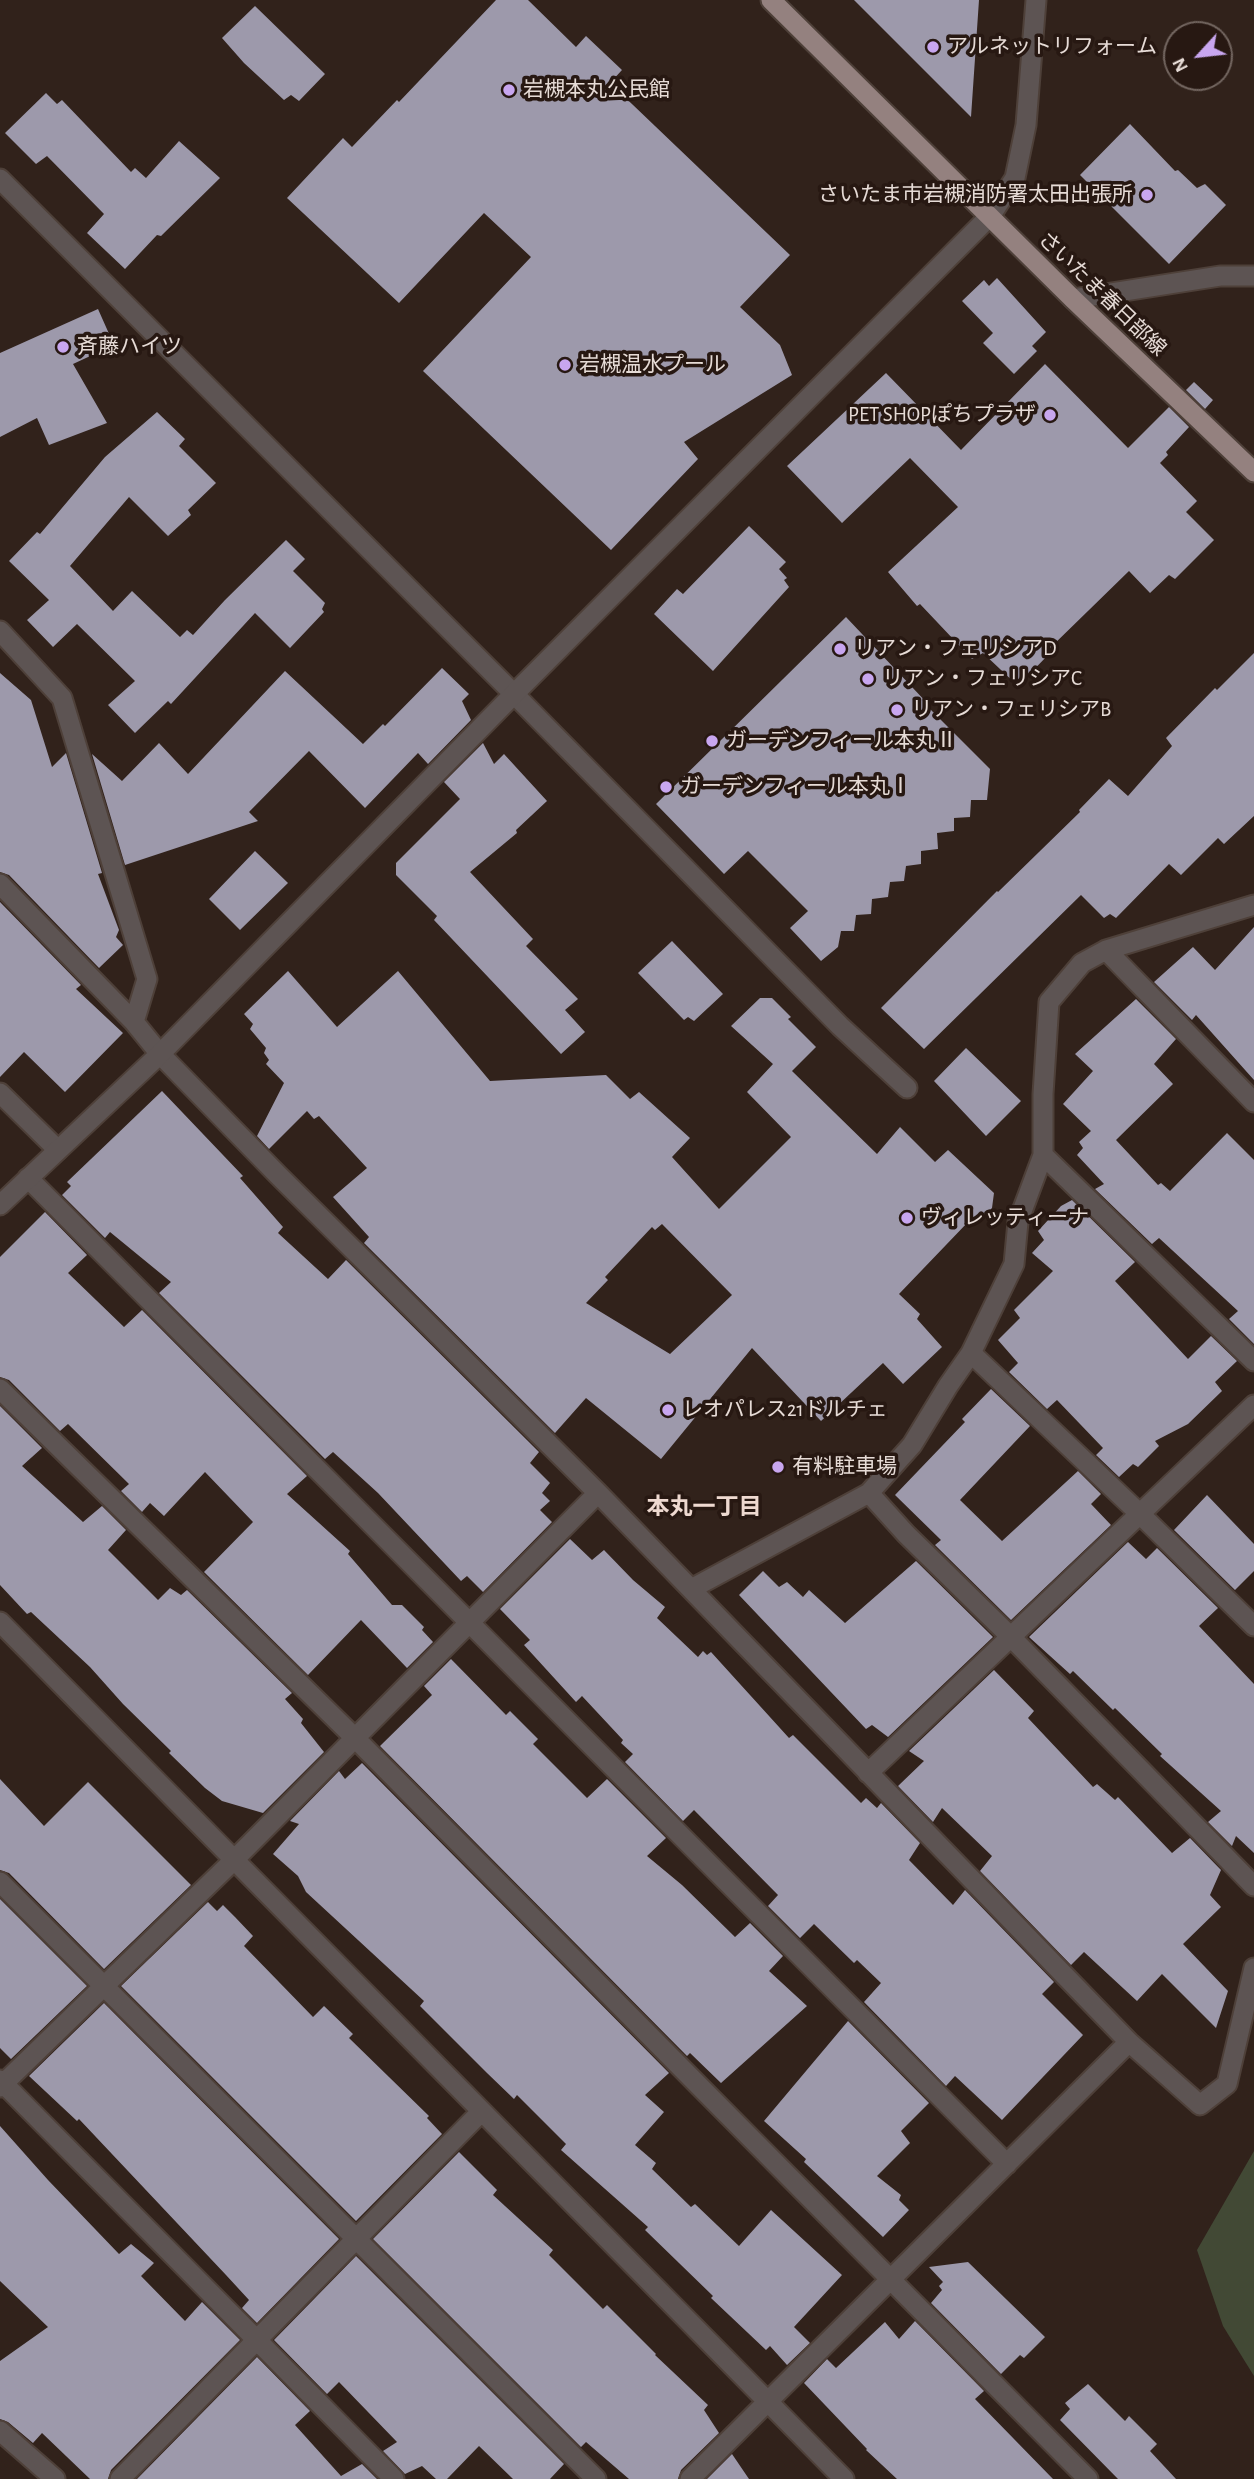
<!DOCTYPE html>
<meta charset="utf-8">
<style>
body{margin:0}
#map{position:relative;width:1254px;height:2479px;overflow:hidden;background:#31221b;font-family:"Alegreya Sans",sans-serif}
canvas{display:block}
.north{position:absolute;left:1163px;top:21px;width:70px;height:70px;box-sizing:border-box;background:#271812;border:2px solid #736660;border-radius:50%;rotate:243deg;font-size:19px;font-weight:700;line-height:28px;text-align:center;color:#e6dbd6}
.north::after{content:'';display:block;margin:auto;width:24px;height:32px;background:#c8a6ef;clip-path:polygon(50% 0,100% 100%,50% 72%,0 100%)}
</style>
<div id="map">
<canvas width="1254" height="2479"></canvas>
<div class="north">N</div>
</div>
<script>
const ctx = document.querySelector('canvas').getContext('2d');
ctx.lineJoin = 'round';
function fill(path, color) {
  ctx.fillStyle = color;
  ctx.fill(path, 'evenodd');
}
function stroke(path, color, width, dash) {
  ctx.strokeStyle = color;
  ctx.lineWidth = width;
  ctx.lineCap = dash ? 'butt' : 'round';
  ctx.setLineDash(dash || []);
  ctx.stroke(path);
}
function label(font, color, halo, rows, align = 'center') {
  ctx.font = font + ' "Alegreya Sans","Noto Sans JP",sans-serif';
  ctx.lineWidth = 7;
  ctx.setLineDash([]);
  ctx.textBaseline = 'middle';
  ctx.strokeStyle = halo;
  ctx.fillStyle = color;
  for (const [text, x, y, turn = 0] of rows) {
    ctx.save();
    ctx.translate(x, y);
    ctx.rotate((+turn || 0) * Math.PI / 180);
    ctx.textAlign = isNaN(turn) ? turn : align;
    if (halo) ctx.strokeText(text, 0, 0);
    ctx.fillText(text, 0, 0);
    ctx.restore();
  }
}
fill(new Path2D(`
 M1254,2151v225l-31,-50 -26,-76z`), '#424935');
fill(new Path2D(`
 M496,0h32l48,47 10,-11 36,34 -12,13 180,172 -50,52 40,38 12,30 -108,67 14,17 -87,91 -188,-179 108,-114 -47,-44 -85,90 -112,-105 56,-60 9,9 45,-47 2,2z
 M854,0h125l-8,117z
 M255,6l70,68 -26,27 -8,-6 -7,5 -40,-37 -22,-25z
 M46,93l11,11 5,-4 69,72 4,-4 11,10 33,-37 41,37 -59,58 -4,-1 -32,34 -38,-36 17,-19 -57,-58 -11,8 -31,-31z
 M1130,124l45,47 3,-1 19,18 8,-4 21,21 -57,59 -89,-89z
 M997,278l49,54 -14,14 5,5 -23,23 -31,-31 10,-10 -31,-32 22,-21 5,6z
 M98,309l16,36 -41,19 34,59 -58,22 -12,-27 -37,19v-84z
 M1045,364l83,84 41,-41 20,20 -23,25 2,3 -8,8 37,38 -11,11 28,28 -39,39 -6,-4 -19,18 -21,-22 -81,79 2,3 -32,33 -35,-33 -11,6 -52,-55 -3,2 -29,-34 70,-65 -48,-49 -68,65 -55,-57 99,-93 75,77z
 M1194,382l19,18 -8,9 -19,-19z
 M157,412l28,27 -6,7 37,37 -28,27 3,5 -23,21 -39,-39 -59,69 43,45 19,-20 48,46 7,-7 6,5 32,-35 61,-60 19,19 -12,12 32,32 -3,6 2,3 -34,36 -35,-35 -84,91 -3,-3 -33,32 -27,-28 27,-24 -58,-57 -24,23 -26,-27 22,-20 -40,-39 28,-29 3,2 65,-77z
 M749,526l37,36 -7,7 8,9 -3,2 5,7 -76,84 -59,-57 23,-25 6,5z
 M846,617l82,87 -1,2 63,63 -3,31h-16l-1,17 -16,1v13l-17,2 1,16 -17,2v13l-15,2 -2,15 -14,1 -2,15 -16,2 -1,15 -15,1 -2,16h-13l-3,16 -17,14 -31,-33 18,-17 -60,-60 -24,23 -68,-70z
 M1254,653v163l-30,28 -6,-6 -37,37 -12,-11 -53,54 -6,-4 -6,4 -23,-23 -157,154 -43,-41 116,-117 1,1 82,-80 -1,-2 30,-31 19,17 44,-50 -6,-8 49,-50 2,2z
 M442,668l27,26 -7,7 9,19 -43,44 -10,-11 -53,55 -56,-57 -60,61 9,9 -133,44 -33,-111 30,27 37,-38 29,31 97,-103 78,73 20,-20 2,2z
 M0,673l31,27 21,67 14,-14 36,120 -4,1 21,56 -3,7 7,8 -24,23 -90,-93 -9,-3z
 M483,743l11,21 10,-10 43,47 -31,29 1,3 -47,39 63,67 -7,7 52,53 -13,11 20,22 -24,22 -127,-134 3,-4 -41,-41v-12l64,-64 -16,-17z
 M255,851l33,32 -48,47 -31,-31z
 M0,902l81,83 -5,4 47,44 -58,59 -41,-40 -24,25z
 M1254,927v153l-58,-65 -4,5 -38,-38 39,-35 22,23z
 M672,941l51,53 -29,27 -6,-4 -4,3 -46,-47z
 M288,971l49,56 61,-56 92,110 116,-6 24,24 9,-7 51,46 -18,19 47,52 72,-72 -44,-45 26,-28 -42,-38 29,-28h12l19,19 -3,2 28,28 -24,24 85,83 23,-27 35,35 13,-12 46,43 -2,15 -18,18 -5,-5 -70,73 21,20 -3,5 25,28 -39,37 -20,-21 -62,58 -69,-73 -91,111 -75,-61 -31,35 -191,-190 5,-6 -36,-40 34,-29 -48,-52 -5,3 -7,-8 -38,38 -12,-13 27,-53 -18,-19 3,-4 -5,-7 2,-5 -16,-19 3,-5 -9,-10zM662,1224l70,71 -62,59 -84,-51 22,-23 -3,-3 47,-50 3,3z
 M1136,999l40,40 -22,25 19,20 -57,56 42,45 3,-2 9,8 57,-58 27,27v184l-25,-25 9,-8 -79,-73 -7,6 -57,-55 9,-5 -27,-29 6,-7 -4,-6 12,-11 -28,-27 30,-33 -18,-17z
 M966,1048l55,53 -35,35 -52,-55z
 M162,1091l81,85 -3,2 43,49 -5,6 50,46 18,-19 193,192 -9,11 20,20 -8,10 8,8 -10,9 12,12 -69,70 -16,-16 -6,5 -83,-88 -45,-41 -8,7 -166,-166 12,-11 -61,-50 -5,6 -43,-43 9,-9 -4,-4z
 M1072,1200l63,62 -20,19 73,78 23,-23 26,25 -22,21 7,9 -34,33 -33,17 4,5 -21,21 -5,-3 -14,13 -23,-22 7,-7 -46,-48 -10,9 -38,-37 9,-9 -20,-23 22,-22 -6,-8 39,-39 -21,-18 12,-13 -6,-9 23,-25z
 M45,1212l42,43 -19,18 56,54 18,-17 165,166 -20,18 63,57 -2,3 44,51h10l22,22 -2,3 11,12 -26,26 -46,-48 -53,55 -104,-103 49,-50 -48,-50 -41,44 -14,-13 -8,9 -21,-21 8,-7 -61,-60 -8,7 -51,-51 -9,-3v-120z
 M991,1389l39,37 -70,74 42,41 76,-70 23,23 -10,10 20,21 -100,95 -76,-75 6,-5 -46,-45 70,-73 -3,-3z
 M0,1406l42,42 -20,18 61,56 19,-16 24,24 -18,20 50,50 12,-12 11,7 6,-5 105,103 -7,6 18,20 -2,4 23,29 -61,61 -41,-12 -17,-13 -36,-35 2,-2 -48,-47 -33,-37 -59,-55 -4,2 -27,-29z
 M1207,1495l47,49v27l-19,19 -61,-60z
 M570,1539l22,21 12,-10 29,30 32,27 -8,11 41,39 5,-6 4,4 4,-3 78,86 4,-3 68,68 5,-5 11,10 4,-5 39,40 -11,17 44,45 12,-15 89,92 -12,12 41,41 -81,85 -47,-44 -9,10 -82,-84 17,-19 -24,-23 -3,3 -40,-39 -14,14 -32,-32 10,-11 -84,-85 -11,11 -58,-59 8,-8 -12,-11 2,-3 -41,-44 -6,6 -52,-57 6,-5 -30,-31z
 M1128,1542l18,17 11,-11 61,60 -19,18 55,58v169l-18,-17 -4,10 -24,-24 13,-11 -61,-55 2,-2 -47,-46 -2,2 -40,-39 -3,3 -41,-37z
 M916,1561l77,76 -105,100 -16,-12 -6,4 -127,-134 24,-24 16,16 8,-5 16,15 6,-7 36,33z
 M451,1659l55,56 4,-4 28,28 -5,5 54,54 20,-19 59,59 -19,18 35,29 53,52 15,-14 33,33 -14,15 38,35 -86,77 -31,-30 -3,3 -307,-310 52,-51 -8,-9z
 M994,1670l40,41 -6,7 65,69 4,-3 18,16 3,-3 54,56 18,-15 31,32 -11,25 11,12 -38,37 45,47 -12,37 -54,-54 -25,27 -53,-49 -13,13 -91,-94 12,-15 -50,-48 -9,14 -35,-36 26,-25 -15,-10z
 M362,1763l307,310 -24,22 19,17 -29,33 21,18 -4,6 39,38 4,-3 44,42 32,-36 71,65 -48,52 16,16 -23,22 -17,-19 -4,4 -55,-52 2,-2 -68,-66 3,-3 -87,-77 5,-6 -49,-49 -3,4 -27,-26 -67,-67 4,-5 -118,-109 -8,-16 -25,-22 26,-30 -9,-3 49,-50 6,8z
 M0,1779l44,47 44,-44 103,103 -87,84 -95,-96 -9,-3z
 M0,1899l87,87 -76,73 -11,-11z
 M208,1902l9,9 6,-6 12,12 18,19 -9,10 69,71 11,-11 29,28 -4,4 80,78 -2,2 15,16 -86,87 -235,-235z
 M104,2003l235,236 -82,84 -15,-15 7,-8 -23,-25 -147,-156 -2,2 -48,-45z
 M848,2021l81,82 -28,28 9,12 -33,33 24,19 -2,5 10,10 -26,27 -79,-75 2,-3 -42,-38z
 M0,2126l48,54 71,74 12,-10 23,19 -13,13 44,45 17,-19 38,38 -129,130 -3,9h-18l-48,-46 -9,10 -25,-21 -8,-3v-58l48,-34 -48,-46z
 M459,2152l38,38 -4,5 60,55 -4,5 54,54 4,-4 49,49 -1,1 53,50 -4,5 15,23 -38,37 -3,9h-49l-43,-37 -5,5 -208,-208z
 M356,2256l208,208 -14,15h-37l-34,-33 -32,33h-11l-14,-13 -17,8 -22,-23 14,-9 -58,-60 -12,12 -53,-54z
 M968,2262l77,75 -21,21 -4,-3 -19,19 -70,-71 11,-13 -3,-4 4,-4 -14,-15z
 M915,2321l69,70 -9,8 78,80h-156l-31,-29 1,-1 -63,-66 23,-24 9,9 49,-46 14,17z
 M257,2357l53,54 -15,14 46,51 21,-12 15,15h-240z
 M1088,2384l37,37 4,-5 28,28 -7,7 26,28h-58l-58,-59 10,-11 -5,-6z
 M732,2454l17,25h-42z`), '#9d99ab');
const minor = new Path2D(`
 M0,179l514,515 326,332 67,62
 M1073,299l147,-23h34
 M0,631l62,67 85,281 -13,43
 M0,884l134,138 26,32 118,121 320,318 531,549 71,63 27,-21 27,-116
 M1254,905l-148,45 -24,13 -33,39 -6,92v61l-25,67 -4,42 -43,89 -23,33 -36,59 -43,48 37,41 105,103 243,249
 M1106,950l148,152
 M0,1093l58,57
 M1043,1155l211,206
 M28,1178l979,986
 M971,1353l169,161 114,112
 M0,1389l354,348 734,742
 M691,1589l178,-96
 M0,1622l844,857
 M868,1773l386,-368
 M0,1882l596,597
 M0,2080l394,399
 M0,2087l233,-226 365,-368
 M0,2431l55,48
 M120,2479l361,-367
 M690,2479l439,-437`);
const tertiary = new Path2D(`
 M0,1205l160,-151 354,-360 477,-479 24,-37 11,-53 10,-125`);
const primary = new Path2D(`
 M771,0l302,299 181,173`);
stroke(minor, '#4e4039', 23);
stroke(tertiary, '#4e4039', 23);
stroke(primary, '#4e4039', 23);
stroke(minor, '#5d5453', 19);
stroke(tertiary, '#5d5453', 19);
stroke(primary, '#94817f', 19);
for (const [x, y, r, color] of [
 [933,47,7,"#c8a6ef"],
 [509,90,7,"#c8a6ef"],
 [1147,195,7,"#c8a6ef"],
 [63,347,7,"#c8a6ef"],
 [565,365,7,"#c8a6ef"],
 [1050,415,7,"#c8a6ef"],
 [840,649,7,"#c8a6ef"],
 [868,679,7,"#c8a6ef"],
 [897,710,7,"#c8a6ef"],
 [712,741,7,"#c8a6ef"],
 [666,787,7,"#c8a6ef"],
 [907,1218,7,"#c8a6ef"],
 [668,1410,7,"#c8a6ef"],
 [778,1467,7,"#c8a6ef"]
]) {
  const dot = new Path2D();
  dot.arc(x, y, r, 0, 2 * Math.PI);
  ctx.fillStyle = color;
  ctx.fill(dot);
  stroke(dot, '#271812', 2.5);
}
label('21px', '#e6dbd6', '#271812', [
 ["アルネットリフォーム",947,47],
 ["岩槻本丸公民館",523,90],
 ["さいたま市岩槻消防署太田出張所",1133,195,"right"],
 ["斉藤ハイツ",77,347],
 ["岩槻温水プール",579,365],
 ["PET SHOPぽちプラザ",1036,415,"right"],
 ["リアン・フェリシアD",854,649],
 ["リアン・フェリシアC",882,679],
 ["リアン・フェリシアB",911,710],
 ["ガーデンフィール本丸Ⅱ",726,741],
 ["ガーデンフィール本丸Ⅰ",680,787],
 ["ヴィレッティーナ",921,1218],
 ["レオパレス21ドルチェ",682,1410],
 ["有料駐車場",792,1467]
], 'left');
label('21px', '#e6dbd6', '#271812', [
 ["さいたま春日部線",1102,294,44]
]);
label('bold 23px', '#eed9d0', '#271812', [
 ["本丸一丁目",704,1507]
]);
</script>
